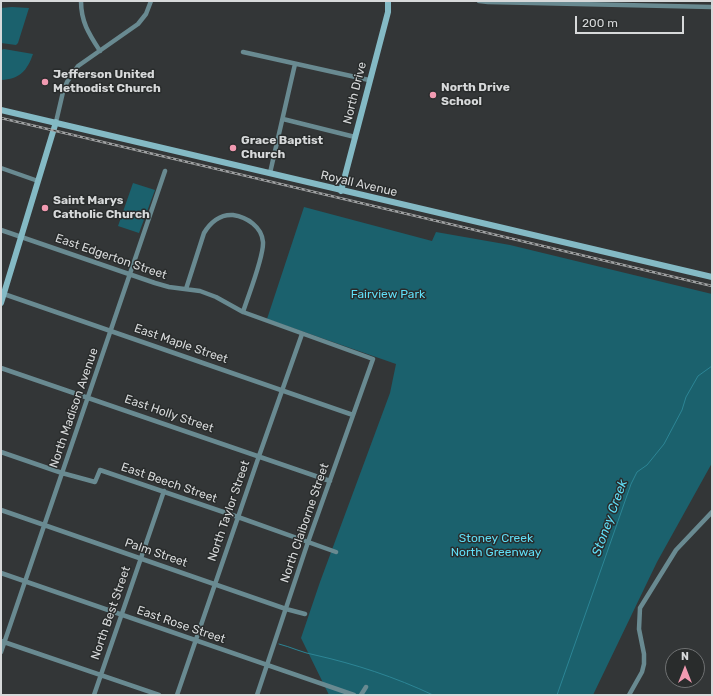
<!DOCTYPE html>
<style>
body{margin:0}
#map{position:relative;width:713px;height:696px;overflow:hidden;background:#333637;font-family:Rubik,sans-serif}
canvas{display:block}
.frame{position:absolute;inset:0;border:2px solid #d7d9da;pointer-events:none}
.north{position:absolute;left:665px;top:648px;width:40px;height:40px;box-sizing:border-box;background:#292c2c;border:1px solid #6f7172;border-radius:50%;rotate:0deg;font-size:11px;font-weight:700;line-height:16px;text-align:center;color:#d7d9da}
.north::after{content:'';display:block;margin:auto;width:14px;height:18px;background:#f19ab1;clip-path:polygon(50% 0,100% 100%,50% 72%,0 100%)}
.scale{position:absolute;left:575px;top:16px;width:109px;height:18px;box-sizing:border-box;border:2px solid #d7d9da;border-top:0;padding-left:5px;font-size:12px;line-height:14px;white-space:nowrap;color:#d7d9da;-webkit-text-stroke:3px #292c2c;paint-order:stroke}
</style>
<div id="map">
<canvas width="713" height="696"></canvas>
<div class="frame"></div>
<div class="north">N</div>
<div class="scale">200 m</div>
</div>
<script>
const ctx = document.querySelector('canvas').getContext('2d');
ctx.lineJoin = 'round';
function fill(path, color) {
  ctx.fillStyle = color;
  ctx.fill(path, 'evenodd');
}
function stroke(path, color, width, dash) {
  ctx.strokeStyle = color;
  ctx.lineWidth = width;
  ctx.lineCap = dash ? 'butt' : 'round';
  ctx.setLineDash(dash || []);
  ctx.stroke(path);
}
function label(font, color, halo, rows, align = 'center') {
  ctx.font = font + ' Rubik,sans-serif';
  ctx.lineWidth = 3;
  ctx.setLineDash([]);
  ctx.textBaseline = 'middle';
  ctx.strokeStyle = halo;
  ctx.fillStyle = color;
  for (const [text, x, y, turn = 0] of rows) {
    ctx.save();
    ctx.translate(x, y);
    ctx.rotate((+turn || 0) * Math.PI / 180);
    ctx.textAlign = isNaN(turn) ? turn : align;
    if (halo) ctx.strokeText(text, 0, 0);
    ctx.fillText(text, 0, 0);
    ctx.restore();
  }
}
fill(new Path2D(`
 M12,7l17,1 -11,35 -2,2 -15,-2v-35z
 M4,49l29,5c-6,17 -13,25 -32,26v-30z
 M133,183l22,7 -16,43 -21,-7z
 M304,207l128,34 4,-9 74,13 202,49v169l-55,99 -64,133h-264l-28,-57 19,-56 70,-189 6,-29 -129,-45z`), '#1b616d');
stroke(new Path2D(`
 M279,644c12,3 24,9 36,11 40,9 80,22 118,40
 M557,695l74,-211 6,-12 10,-7 17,-21 18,-34 4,-13 12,-21 14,-10`), '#2c8595', 1);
stroke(new Path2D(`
 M81,1c0,21 8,33 19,50
 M479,1l9,1 224,5
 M243,52l126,28
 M283,119l72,18
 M56,122l7,-30 4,-10 11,-16 60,-42 8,-10 5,-13
 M1,168l37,13
 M270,173l25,-109
 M1,230l154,53 14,4 31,4 16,6 27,15 130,47 -65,183 -51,153
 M186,289l18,-56c6,-10 16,-19 29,-18 14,2 29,12 30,27 1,15 -15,54 -20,70
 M1,293l352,122
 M1,368l329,113
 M1,452l61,21 33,9 5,-12 138,47 98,35
 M1,510l285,99 19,5
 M1,573l353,122
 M1,641l158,54
 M1,652l164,-481
 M94,695l70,-204
 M177,695l82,-239 43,-122
 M361,695l5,-8
 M629,695l13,-23 2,-8v-10l-5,-25 1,-21 36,-58 36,-38`), '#698a91', 4.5);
stroke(new Path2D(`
 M1,110l711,167
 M341,191l47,-179v-11
 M1,303l55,-181`), '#84bac5', 6);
const rail = new Path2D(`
 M1,118l711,168`);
stroke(rail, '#9fa1a2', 2.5);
stroke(rail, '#292c2c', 1, [3]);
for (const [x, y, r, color] of [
 [45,82,4,"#f19ab1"],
 [433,95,4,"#f19ab1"],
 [233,148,4,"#f19ab1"],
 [45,208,4,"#f19ab1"]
]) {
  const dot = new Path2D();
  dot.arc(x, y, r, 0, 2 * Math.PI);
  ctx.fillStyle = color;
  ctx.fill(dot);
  stroke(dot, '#292c2c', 1.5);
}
label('bold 12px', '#d7d9da', '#292c2c', [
 ["Jefferson United",53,75],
 ["Methodist Church",53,89],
 ["North Drive",441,88],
 ["School",441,102],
 ["Grace Baptist",241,141],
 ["Church",241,155],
 ["Saint Marys",53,201],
 ["Catholic Church",53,215]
], 'left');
label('12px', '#d7d9da', '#292c2c', [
 ["North Drive",355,93,-76],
 ["Royall Avenue",359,184,13],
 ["East Edgerton Street",111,257,19],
 ["East Maple Street",181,344,19],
 ["North Madison Avenue",74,408,-71],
 ["East Holly Street",169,414,19],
 ["East Beech Street",169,483,19],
 ["North Taylor Street",229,511,-71],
 ["North Claiborne Street",305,523,-71],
 ["Palm Street",156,553,19],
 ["North Best Street",111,613,-71],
 ["East Rose Street",181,625,19]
]);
label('12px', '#60def6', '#292c2c', [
 ["Fairview Park",388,295],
 ["Stoney Creek",496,539],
 ["North Greenway",496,553]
]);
label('italic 13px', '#5fddf6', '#292c2c', [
 ["Stoney Creek",610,518,-70]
]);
</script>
